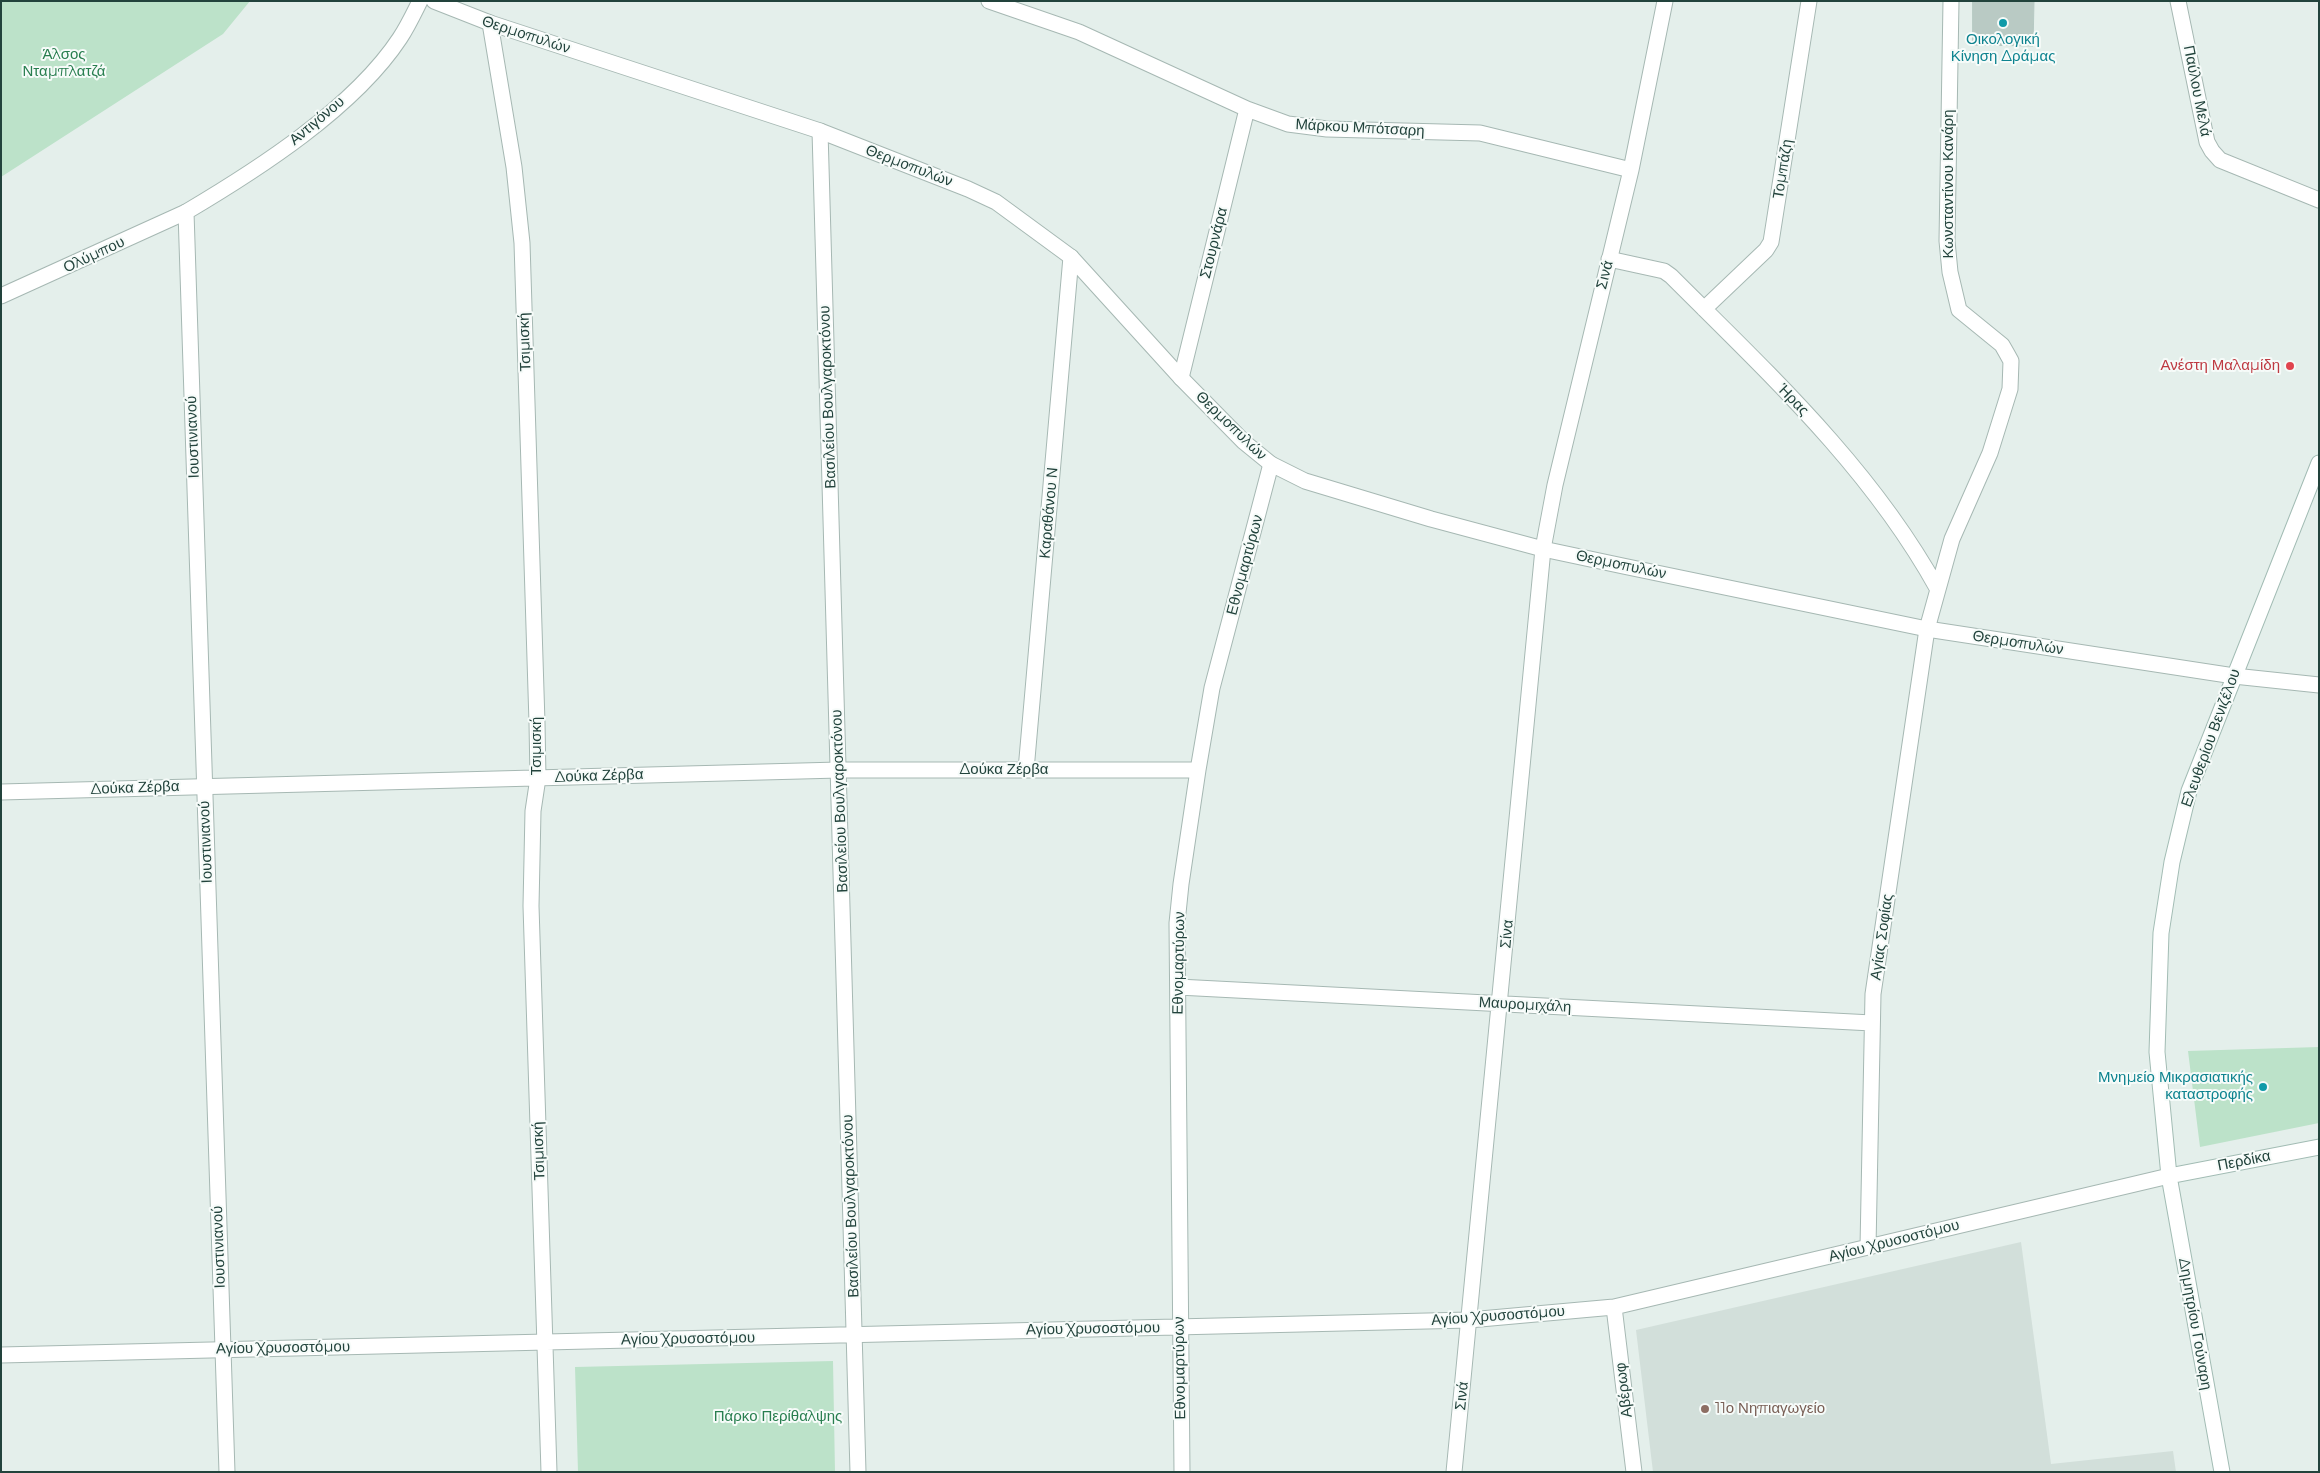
<!DOCTYPE html>
<meta charset="utf-8">
<style>
body{margin:0}
#map{position:relative;width:2320px;height:1473px;overflow:hidden;background:#e4efeb;font-family:Montserrat,sans-serif}
canvas{display:block}
.frame{position:absolute;inset:0;border:2px solid #22433c;pointer-events:none}
</style>
<div id="map">
<canvas width="2320" height="1473"></canvas>
<div class="frame"></div>
</div>
<script>
const ctx = document.querySelector('canvas').getContext('2d');
ctx.lineJoin = 'round';
function fill(path, color) {
  ctx.fillStyle = color;
  ctx.fill(path, 'evenodd');
}
function stroke(path, color, width, dash) {
  ctx.strokeStyle = color;
  ctx.lineWidth = width;
  ctx.lineCap = dash ? 'butt' : 'round';
  ctx.setLineDash(dash || []);
  ctx.stroke(path);
}
function label(font, color, halo, rows, align = 'center') {
  ctx.font = font + ' Montserrat,sans-serif';
  ctx.lineWidth = 4;
  ctx.setLineDash([]);
  ctx.textBaseline = 'middle';
  ctx.strokeStyle = halo;
  ctx.fillStyle = color;
  for (const [text, x, y, turn = 0] of rows) {
    ctx.save();
    ctx.translate(x, y);
    ctx.rotate((+turn || 0) * Math.PI / 180);
    ctx.textAlign = isNaN(turn) ? turn : align;
    if (halo) ctx.strokeText(text, 0, 0);
    ctx.fillText(text, 0, 0);
    ctx.restore();
  }
}
fill(new Path2D(`
 M2021,1242l30,222 122,-13 3,21h-523l-17,-142z`), '#d2dfda');
fill(new Path2D(`
 M1,1h249l-27,33 -222,143z
 M2319,1047v76l-119,24 -12,-96z
 M833,1361l2,111h-257l-3,-105z`), '#bce2c9');
const building = new Path2D(`
 M1973,1h61l-1,45 -60,-1z`);
fill(building, '#b9cac4');
stroke(building, '#b6c9c3', 1);
const minor = new Path2D(`
 M989,1l90,31 168,77 41,15 39,5 153,4 151,37
 M2178,1l29,141 5,9 8,9 99,40
 M490,23l24,144 8,76 15,480 1,55 -5,33 -2,95 18,566
 M820,131l38,1341
 M1609,259l55,12 7,5c97,97 199,191 266,312
 M1,296l185,-84
 M1704,309l62,-59 5,-8 38,-241
 M1181,378l66,-269
 M2234,676l85,9
 M1026,770l45,-513
 M1,792l838,-22h359
 M1178,987l694,36
 M1868,1247l5,-253 54,-365 25,-90 38,-86 20,-64 1,-28 -5,-9 -4,-7 -43,-35 -9,-38 -3,-31 4,-240
 M1614,1307l20,165
 M1,1355l1468,-35 145,-13 555,-131
 M1182,1472l-5,-549 4,-39 17,-114 14,-82 59,-224
 M1454,1472l89,-923 12,-64 76,-315 34,-169`);
const tertiary = new Path2D(`
 M434,1l56,22 330,108 148,58 28,13 75,55 110,121 63,64 27,22 34,17 126,38 112,30 80,17 304,63 307,47
 M227,1472l-41,-1260c71,-42 168,-104 214,-174 8,-12 14,-25 20,-37`);
const secondary = new Path2D(`
 M2169,1176l150,-29
 M2222,1472l-53,-296 -12,-124 4,-119 11,-71 17,-71 130,-328`);
stroke(minor, '#a6b8b3', 17);
stroke(tertiary, '#a6b8b3', 17);
stroke(secondary, '#a2bcb4', 17);
stroke(minor, '#fff', 15);
stroke(tertiary, '#fff', 15);
stroke(secondary, '#fff', 15);
for (const [x, y, r, color] of [
 [2003,23,5,"#0f9aa8"],
 [2290,366,5,"#e0444e"],
 [2263,1087,5,"#0f9aa8"],
 [1705,1409,5,"#8d6e63"]
]) {
  const dot = new Path2D();
  dot.arc(x, y, r, 0, 2 * Math.PI);
  ctx.fillStyle = color;
  ctx.fill(dot);
  stroke(dot, '#f6fbf9', 2);
}
label('15px', '#22433c', '#f6fbf9', [
 ["Θερμοπυλών",526,35,18],
 ["Παύλου Μελά",2197,91,79],
 ["Αντιγόνου",317,121,-40],
 ["Μάρκου Μπότσαρη",1360,128,3],
 ["Θερμοπυλών",909,166,21],
 ["Τομπάζη",1783,169,-81],
 ["Κωνσταντίνου Κανάρη",1949,184,-90],
 ["Στουρνάρα",1214,243,-76],
 ["Ολύμπου",94,255,-25],
 ["Σινά",1605,275,-76],
 ["Τσιμισκή",525,342,-92],
 ["Βασιλείου Βουλγαροκτόνου",828,397,-92],
 ["Ήρας",1793,400,46],
 ["Θερμοπυλών",1231,426,44],
 ["Ιουστινιανού",193,437,-92],
 ["Καραθάνου Ν",1049,513,-85],
 ["Εθνομαρτύρων",1245,565,-75],
 ["Θερμοπυλών",1621,565,12],
 ["Θερμοπυλών",2018,643,9],
 ["Ελευθερίου Βενιζέλου",2211,738,-70],
 ["Τσιμισκή",537,746,-90],
 ["Δούκα Ζέρβα",1004,770],
 ["Δούκα Ζέρβα",599,776,-2],
 ["Δούκα Ζέρβα",135,788,-2],
 ["Βασιλείου Βουλγαροκτόνου",840,801,-92],
 ["Ιουστινιανού",206,842,-92],
 ["Σίνα",1507,934,-85],
 ["Αγίας Σοφίας",1882,937,-82],
 ["Εθνομαρτύρων",1179,963,-89],
 ["Μαυρομιχάλη",1525,1005,3],
 ["Τσιμισκή",539,1151,-92],
 ["Περδίκα",2244,1161,-11],
 ["Βασιλείου Βουλγαροκτόνου",851,1206,-92],
 ["Αγίου Χρυσοστόμου",1894,1241,-14],
 ["Ιουστινιανού",219,1247,-92],
 ["Αγίου Χρυσοστόμου",1498,1316,-4],
 ["Δημητρίου Γούναρη",2195,1324,80],
 ["Αγίου Χρυσοστόμου",1093,1329,-1],
 ["Αγίου Χρυσοστόμου",688,1339,-1],
 ["Αγίου Χρυσοστόμου",283,1348,-1],
 ["Εθνομαρτύρων",1180,1368,-91],
 ["Αβέρωφ",1624,1390,-97],
 ["Σινά",1462,1396,-84]
]);
label('15px', '#0d838f', '#f6fbf9', [
 ["Οικολογική",2003,40],
 ["Κίνηση Δράμας",2003,57],
 ["Μνημείο Μικρασιατικής",2253,1078,"right"],
 ["καταστροφής",2253,1095,"right"]
]);
label('15px', '#287e4f', '#f6fbf9', [
 ["Άλσος",64,55],
 ["Νταμπλατζά",64,72],
 ["Πάρκο Περίθαλψης",778,1417]
]);
label('15px', '#be3a42', '#f6fbf9', [
 ["Ανέστη Μαλαμίδη",2280,366]
], 'right');
label('15px', '#785e54', '#f6fbf9', [
 ["11ο Νηπιαγωγείο",1715,1409]
], 'left');
</script>
